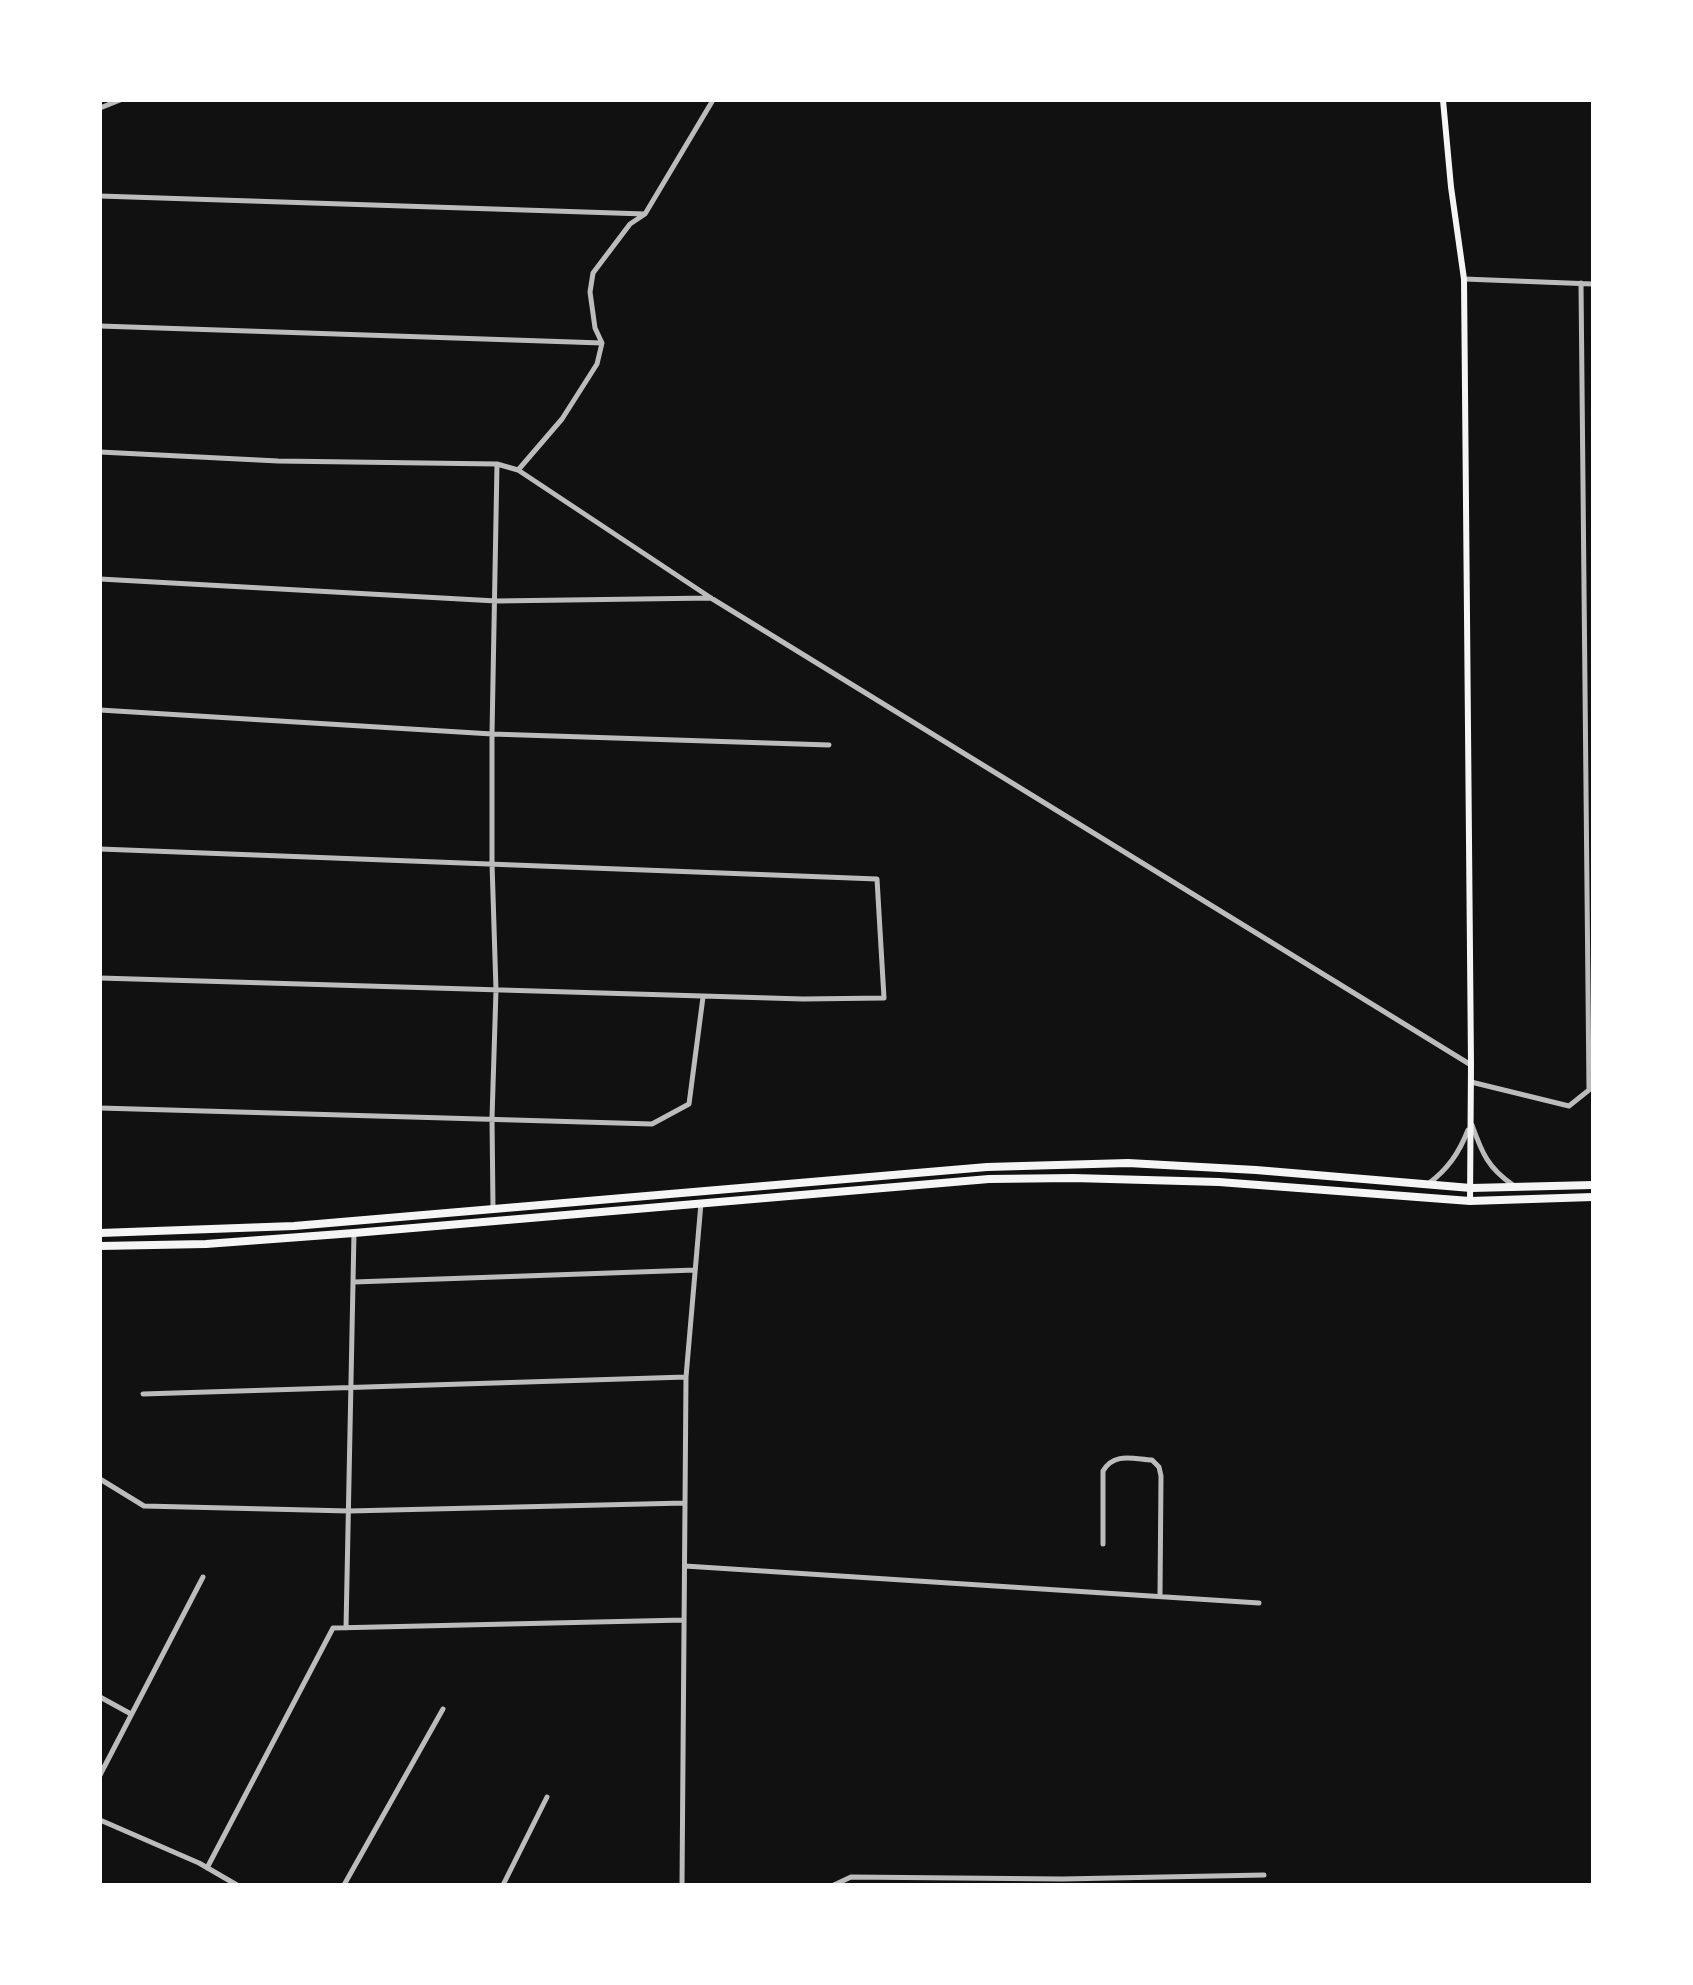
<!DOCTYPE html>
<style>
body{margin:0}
#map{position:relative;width:1693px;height:1985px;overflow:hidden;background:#111;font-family:"Nunito Sans",sans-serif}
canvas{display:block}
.frame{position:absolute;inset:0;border:102px solid #fff;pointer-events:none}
</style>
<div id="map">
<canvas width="1693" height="1985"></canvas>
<div class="frame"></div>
</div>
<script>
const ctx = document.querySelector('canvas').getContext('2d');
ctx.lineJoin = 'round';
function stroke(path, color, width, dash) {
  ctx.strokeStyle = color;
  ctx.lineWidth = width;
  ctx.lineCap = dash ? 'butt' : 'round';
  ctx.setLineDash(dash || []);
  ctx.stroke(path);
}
stroke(new Path2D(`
 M100,108l20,-8
 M100,196l545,18
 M1464,279l129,5
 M100,326l502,17
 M100,452l178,9 219,3 21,6 193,128 760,467
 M519,469l43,-50 35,-55 5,-21 -7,-15 -5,-36 3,-19 37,-49 15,-10 68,-114
 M100,579l396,22 215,-3
 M100,710l392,24 337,11
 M100,849l777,30 7,119 -81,1 -703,-21
 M1471,1082l98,24 20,-16 -8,-807
 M100,1108l552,16 37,-20 14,-107
 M1472,1125c10,28 16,43 41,60
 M1428,1184c20,-15 31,-31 40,-54
 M493,1208l-1,-90 4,-128 -4,-127v-129l5,-270
 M354,1282l341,-12
 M143,1394l543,-17
 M100,1479l44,27 205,5 336,-8
 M1103,1544v-73c11,-19 30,-12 49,-11l7,7 2,9 -1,119
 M685,1566l574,37
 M346,1628l8,-395
 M100,1697l31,17
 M100,1775l103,-198
 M100,1820l99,43 38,22
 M207,1868l126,-240 351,-8
 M344,1885l99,-176
 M503,1885l44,-88
 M682,1885l4,-508 15,-174
 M834,1885l17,-8 211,2 202,-4`), '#bcbcbc', 5);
stroke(new Path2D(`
 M1443,100l8,87 13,92 7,786 -1,136`), '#f5f5f5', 6);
stroke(new Path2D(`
 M100,1233l194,-7 693,-59 141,-4 128,7 215,18 122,-3
 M100,1246l106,-2 148,-11 635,-54 84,-1 146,4 251,19 123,-4`), '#f5f5f5', 8);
</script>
